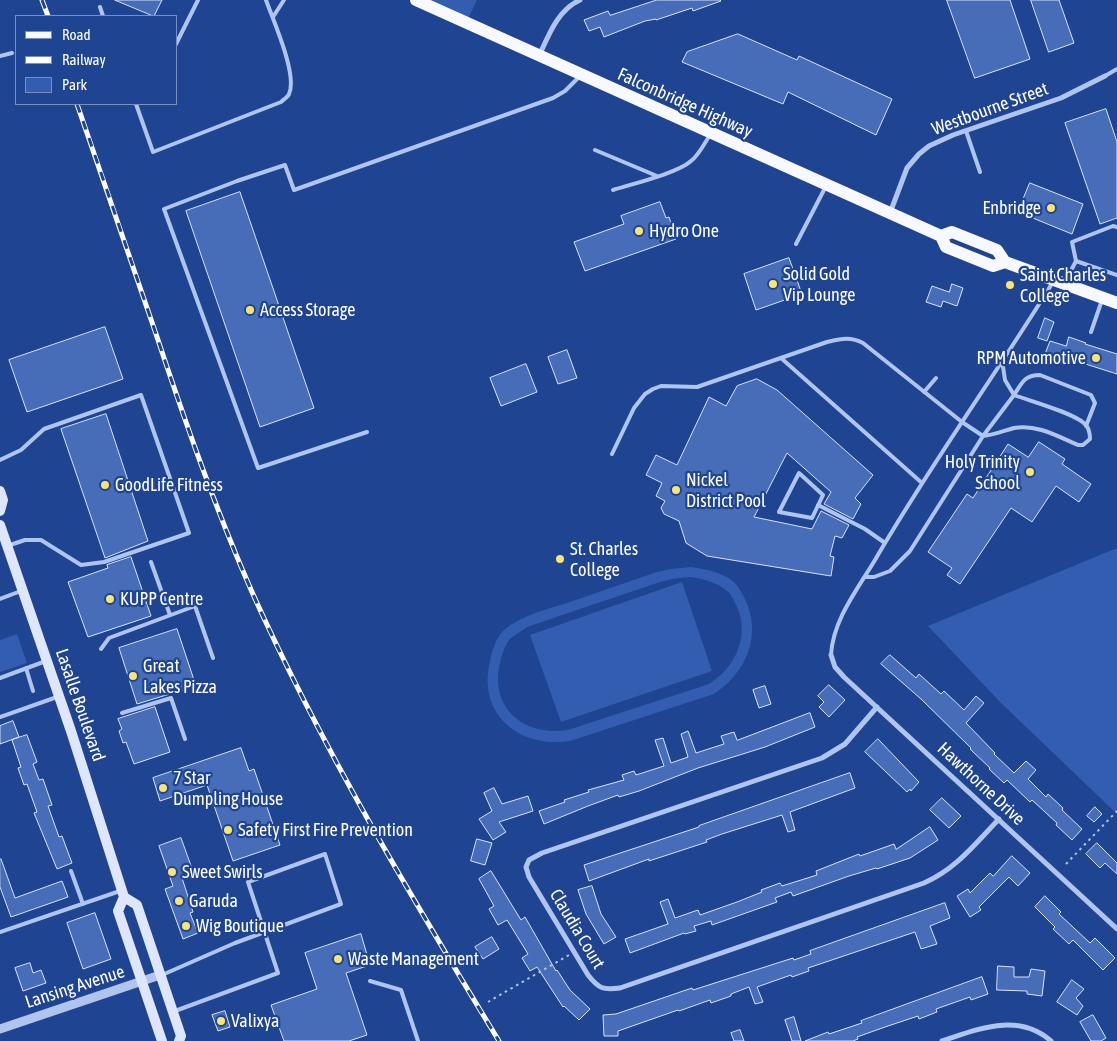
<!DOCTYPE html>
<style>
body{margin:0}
#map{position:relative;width:1117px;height:1041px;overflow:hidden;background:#1f4492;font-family:"Asap Condensed",sans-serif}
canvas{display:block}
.legend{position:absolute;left:15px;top:15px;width:162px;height:90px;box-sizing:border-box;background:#1f4492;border:1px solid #798fbe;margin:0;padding:6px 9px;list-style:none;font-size:15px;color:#fff}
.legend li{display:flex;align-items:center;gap:10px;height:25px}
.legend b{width:25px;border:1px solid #798fbe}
</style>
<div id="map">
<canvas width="1117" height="1041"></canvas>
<ul class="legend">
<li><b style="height:6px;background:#f7f9ff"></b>Road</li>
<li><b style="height:6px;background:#fff"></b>Railway</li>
<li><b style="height:14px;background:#325db0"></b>Park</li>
</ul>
</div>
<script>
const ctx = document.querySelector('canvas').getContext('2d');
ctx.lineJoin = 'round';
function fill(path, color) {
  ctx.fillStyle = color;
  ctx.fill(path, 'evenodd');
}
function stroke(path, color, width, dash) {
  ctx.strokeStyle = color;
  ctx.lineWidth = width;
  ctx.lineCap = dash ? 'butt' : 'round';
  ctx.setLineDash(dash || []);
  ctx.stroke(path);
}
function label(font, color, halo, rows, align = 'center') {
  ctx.font = font + ' "Asap Condensed",sans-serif';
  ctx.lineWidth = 4.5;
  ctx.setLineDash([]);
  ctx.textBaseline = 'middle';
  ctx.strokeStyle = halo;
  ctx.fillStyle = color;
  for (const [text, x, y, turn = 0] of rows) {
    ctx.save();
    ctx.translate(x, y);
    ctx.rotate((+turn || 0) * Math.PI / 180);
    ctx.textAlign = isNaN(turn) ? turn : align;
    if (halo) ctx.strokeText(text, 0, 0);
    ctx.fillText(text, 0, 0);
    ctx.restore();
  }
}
fill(new Path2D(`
 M415,0h62l-11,23z
 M1117,548v266l-117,-112 -72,-76z
 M691,567c14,2 31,5 43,15 5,5 9,13 12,19 16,36 -1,73 -32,93l-144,47c-51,8 -93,-27 -80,-80 2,-10 6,-24 14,-31 18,-15 41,-20 63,-27 29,-10 58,-20 87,-30l16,-4zM690,577c13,2 27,5 37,14 5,4 7,10 10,16 13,29 -2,61 -28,77l-141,46c-44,7 -79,-22 -68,-67 2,-8 5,-19 11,-25 5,-4 11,-7 16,-11l130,-44 15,-4z
 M682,582l30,89 -151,51 -31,-87z
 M17,634l10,29 -27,9v-32z`), '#325db0');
const building = new Path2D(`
 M115,0h47l-8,16z
 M657,0h63l1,1 -28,10 -1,-3 -36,12v-1l-11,2 -41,16 -4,-10 -11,4 -5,-11 24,-9 2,4z
 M947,0h63l20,59 -55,19z
 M1031,0h28l15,43 -25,9z
 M738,34l59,26 2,-4 93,43 -16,36 -88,-43 -5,12 -101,-42 5,-10z
 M1106,109l11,33v76l-17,6 -35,-101z
 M1030,183l53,21 -11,30 -54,-22z
 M240,192l74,216 -54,19 -74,-216z
 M660,202l6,16 3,-1 7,22 -91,32 -11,-29 50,-18 -3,-8z
 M789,258l13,36 -46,16 -12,-36z
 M952,284l11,4 -6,18 -14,-5 -2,6 -15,-5 6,-16 17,6z
 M1045,318l9,4 -7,19 -9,-3z
 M105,327l18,52 -96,33 -18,-52z
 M1069,337l17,6 -1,1 32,10v20l-63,-20 -1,2 -8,-2 5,-13 16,5z
 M567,350l10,28 -19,6 -10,-27z
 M526,364l11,28 -36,14 -11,-28z
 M757,379l20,11 96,85 -18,23 6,6 -8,15 -29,-15 7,-12 -44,-39 -33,64 58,12 9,-18 28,14 -7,13 -7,-2 -5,20 4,1 -3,19 -124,-20 -21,-13 -7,-22 -15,-7 -3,-6 4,-7 -9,-5 6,-13 -16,-8 10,-20 21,10 32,-68 17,9 11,-20z
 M106,414l42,127 -43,17 -44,-129z
 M1039,442l26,17 -3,5 29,20 -12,18 -23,-16 -24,36 -21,-14 -51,76 -13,-9 5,-7 -24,-16 39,-58 6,4 35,-54 20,13z
 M131,557l20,59 -63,21 -20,-55 40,-14 -1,-3z
 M177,629l19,57 -59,18 -18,-56z
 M890,655l26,23 3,-4 22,20 3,-3 20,19 12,-14 8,7 -18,20 29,30 -1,1 20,19 12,-12 10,9 -8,9 18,18 2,-3 15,14 -1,2 20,19 -10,11 -16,-15 1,-2 -25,-23 -2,2 -23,-22 -3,3 -15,-14 1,-1 -20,-19 1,-1 -50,-49 -40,-35z
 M829,685l16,15 -16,17 -10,-10 5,-5 -6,-6z
 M765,686l6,18 -12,4 -6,-18z
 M155,707l15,45 -36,12 -8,-22 -3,1 -4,-12 3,-2 -4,-10z
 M810,713l5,14 -50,20 -67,21 -59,23 -20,6 -1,-2 -30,11 -44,18 -5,-13 26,-9 -1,-2 25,-8 -1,-2 36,-10 -2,-5 12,-4 2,4 28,-9 -9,-26 8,-2 8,25 17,-6 -7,-23 7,-3 8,22 28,-9 -3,-8 13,-4 3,8z
 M13,721l6,16 -19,7v-18z
 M27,735l10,27 -4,2 6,16 4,-1 9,26 -4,1 11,31 3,-1 10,27 -15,6 -23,-56 3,-1 -10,-28 -3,1 -6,-17 3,-1 -9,-27z
 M878,739l41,43 -8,9 -1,-2 -3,3 -42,-40z
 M241,748l8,23 5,-2 26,76 -47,16 -26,-76 -47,16 -7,-23z
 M850,773l5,15 -65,24 5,18 -7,2 -6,-17 -60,19 -16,6 1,2 -58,19v-2l-60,22 -5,-16 115,-38v-1z
 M494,788l8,16 26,-8 5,15 -34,11 7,10 -13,8 -14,-21 13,-8 -8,-18z
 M942,798l19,18 -12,12 -19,-18z
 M1095,807l7,7 -8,8 -7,-6z
 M930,827l8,13 -28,18 -33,11 -1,-1 -27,8 -56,20 -2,-4 -16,6 2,4 -65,23 -1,-4 -17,5 2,5 -11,3 -1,-1 -54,20 -5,-14 43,-15 -8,-22 8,-3 7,19 23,-8 2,5 37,-13 25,-10 -1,-2 19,-7 2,3 35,-11 -1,-4 43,-17 1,2 34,-12 2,5z
 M181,838l13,36 -12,4 11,34 -3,1 8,20 -15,6 -18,-50 8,-3 -14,-40z
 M477,839l15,4 -7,22 -14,-4z
 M1097,843l20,20v11l-12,-11 -5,5 -14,-14z
 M1012,856l18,17 -12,13 -9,-9 -30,30 2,3 -11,7 -13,-21 11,-7 2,4 20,-20 3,3z
 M0,859h1l14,39 47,-17 6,16 -57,20 -11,-30z
 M491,871l30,49 4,-3 31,54 1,-1 13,20 20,19 -11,11 -15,-14 -1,1 -26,-40 -7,4 -8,-13 6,-4 -21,-34 -9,5 -9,-16 5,-3 -15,-27z
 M592,886l9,28 15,23 -12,7 -18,-30 -8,-24z
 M1045,896l16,16 -2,2 31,29 5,-5 20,20 -12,12 -30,-30 -4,4 -16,-15 2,-2 -20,-20z
 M945,903l5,15 -20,8 7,18 -16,5 -6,-17 -107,36 1,3 -17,6 -1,-2 -34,12 6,15 -8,2 -6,-17 -18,7v2l-20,7 -1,-3 -31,11 -1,-1 -60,21v5h-14l-1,-21 13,-1 76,-26 1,2 100,-32 1,2 17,-6 -1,-3z
 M95,913l16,46 -28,10 -16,-46z
 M361,934l9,31 -24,8 21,62 -18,6h-65l-13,-36 46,-16 -12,-36z
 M492,937l7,12 -16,10 -8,-12z
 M30,963l3,10 8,-3 5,13 -23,8 -8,-23z
 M998,966l16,1v10h15l2,-8 14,2 -3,25 -15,-2v-3l-30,-1z
 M982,977l6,17 -17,6 -1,-3 -34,12 1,3 -18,7 -1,-3 -33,11 -28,10 1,2 -5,2h-48l23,-9 1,2 33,-11 -1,-2z
 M1072,980l12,9 -8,9 7,8 -6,9 -20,-13z
 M225,1011l5,16 -12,4 -6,-16z
 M1093,1015l13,23 -5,3h-10l-11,-19z
 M794,1017l7,24h-9l-7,-21z
 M740,1030l4,11h-10l-3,-8z`);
fill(building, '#476db9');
stroke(building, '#d6e2fa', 1);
stroke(new Path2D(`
 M1066,864l51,-53
 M488,1002l81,-47`), '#b0c5ee', 2, [2.5, 4]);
stroke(new Path2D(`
 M100,7l3,9
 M273,17l11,-17
 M176,44l22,-44
 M0,56l12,-3
 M1105,76l12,-7
 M136,104l17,48 128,-50c2,-2 7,-5 8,-8 9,-19 -16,-74 -23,-94
 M966,131l14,41
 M595,150l62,26
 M613,190c19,-6 65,-17 78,-29 8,-6 13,-17 19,-26
 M796,244l30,-58
 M1076,261l-4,-19 41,-16 4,1
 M1065,282l11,-21 41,14
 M1091,332l11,-32
 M781,358l141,125
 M1002,360l3,20 9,15c8,-12 10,-20 26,-20l51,20 4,8 -9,23
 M924,392l12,-14
 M1014,395c16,6 60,18 71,29 4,4 5,9 5,15l-7,6h-5c-21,-9 -41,-21 -64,-17 -11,3 -20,7 -31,8z
 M367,432l-109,36 -94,-259 73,-28 48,-16 9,25 259,-92 12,-7 14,-14
 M612,454l22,-46 11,-14 8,-5 8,-3 36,1 130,-45c13,-3 23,-6 36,1l99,79 21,14 -73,115 -20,20 -16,6h-9
 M0,460l21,-10 23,-21 97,-34 48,138 -85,29 -23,3 -40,-25h-16l-18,6
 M799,473l24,22 -11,23 -33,-6z
 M818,505l47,24 20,14
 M151,562l19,53
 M0,599l21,-8
 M101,649l8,-11 86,-32 18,52
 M831,655c2,-35 26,-65 44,-95 55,-95 120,-184 178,-278
 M26,668l7,23
 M0,678l46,-17
 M122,713l49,-15 14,41
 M0,717l57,-20
 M71,871l12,33
 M0,932l120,-41
 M162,975l73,-32 106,-39 -16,-50 -77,28 30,91 -103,38
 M370,981l31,9 17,51`), '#b0c5ee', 4);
stroke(new Path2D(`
 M540,54c9,-20 18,-44 40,-54
 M890,213l17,-45 12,-14 10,-8 24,-11 108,-37 44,-22
 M831,655l4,12 9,10 273,252
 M877,707l-32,37 -23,14 -280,95 -13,7 -3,7 3,10 59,98c11,14 15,15 32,13l304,-105c32,-14 51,-39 75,-64
 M942,1041c37,-12 76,-29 109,0`), '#b0c5ee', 5);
stroke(new Path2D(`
 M0,1029l160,-54`), '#b0c5ee', 9);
stroke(new Path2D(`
 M0,491l3,9 -3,11
 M0,525l71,206 53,166 13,8 44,131 -2,5
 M124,897l-6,14 44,130`), '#dde6fa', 10);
stroke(new Path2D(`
 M416,0l525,236 11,-4 45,18 8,12 112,41
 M941,236l5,11 47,19 12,-4`), '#f7f9ff', 12);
const rail = new Path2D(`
 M42,0l6,16
 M77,104c27,77 53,154 79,230 29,87 59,174 96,258 70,156 158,303 247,449`);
stroke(rail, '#fff', 5);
stroke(rail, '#1f4492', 3, [9]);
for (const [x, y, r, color] of [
 [1051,208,5,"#fce470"],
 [639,231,5,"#fce470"],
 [773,284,5,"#fce470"],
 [1010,285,5,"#fce470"],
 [250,310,5,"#fce470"],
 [1096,358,5,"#fce470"],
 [1030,472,5,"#fce470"],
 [105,485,5,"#fce470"],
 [676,490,5,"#fce470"],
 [560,559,5,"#fce470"],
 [110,599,5,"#fce470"],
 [133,676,5,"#fce470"],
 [163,788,5,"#fce470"],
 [228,830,5,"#fce470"],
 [172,872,5,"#fce470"],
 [179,901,5,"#fce470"],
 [186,926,5,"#fce470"],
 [338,959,5,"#fce470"],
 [221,1021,5,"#fce470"]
]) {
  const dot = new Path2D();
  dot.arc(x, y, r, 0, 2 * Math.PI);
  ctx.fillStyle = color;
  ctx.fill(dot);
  stroke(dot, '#1f4492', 2);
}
label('18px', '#fff', '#1f4492', [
 ["Falconbridge Highway",685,103,24],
 ["Westbourne Street",990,109,-20],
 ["Lasalle Boulevard",80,705,71],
 ["Hawthorne Drive",981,784,43],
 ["Claudia Court",577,929,59],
 ["Lansing Avenue",75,987,-18]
]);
label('18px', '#fff', '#1f4492', [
 ["Enbridge",1041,208,"right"],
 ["Hydro One",649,231],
 ["Solid Gold",783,274],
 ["Vip Lounge",783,295],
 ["Saint Charles",1020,275],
 ["College",1020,296],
 ["Access Storage",260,310],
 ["RPM Automotive",1086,358,"right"],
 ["Holy Trinity",1020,462,"right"],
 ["School",1020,483,"right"],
 ["Nickel",686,480],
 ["District Pool",686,501],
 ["GoodLife Fitness",115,485],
 ["St. Charles",570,549],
 ["College",570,570],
 ["KUPP Centre",120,599],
 ["Great",143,666],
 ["Lakes Pizza",143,687],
 ["7 Star",173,778],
 ["Dumpling House",173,799],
 ["Safety First Fire Prevention",238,830],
 ["Sweet Swirls",182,872],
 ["Garuda",189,901],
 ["Wig Boutique",196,926],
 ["Waste Management",348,959],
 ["Valixya",231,1021]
], 'left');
</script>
